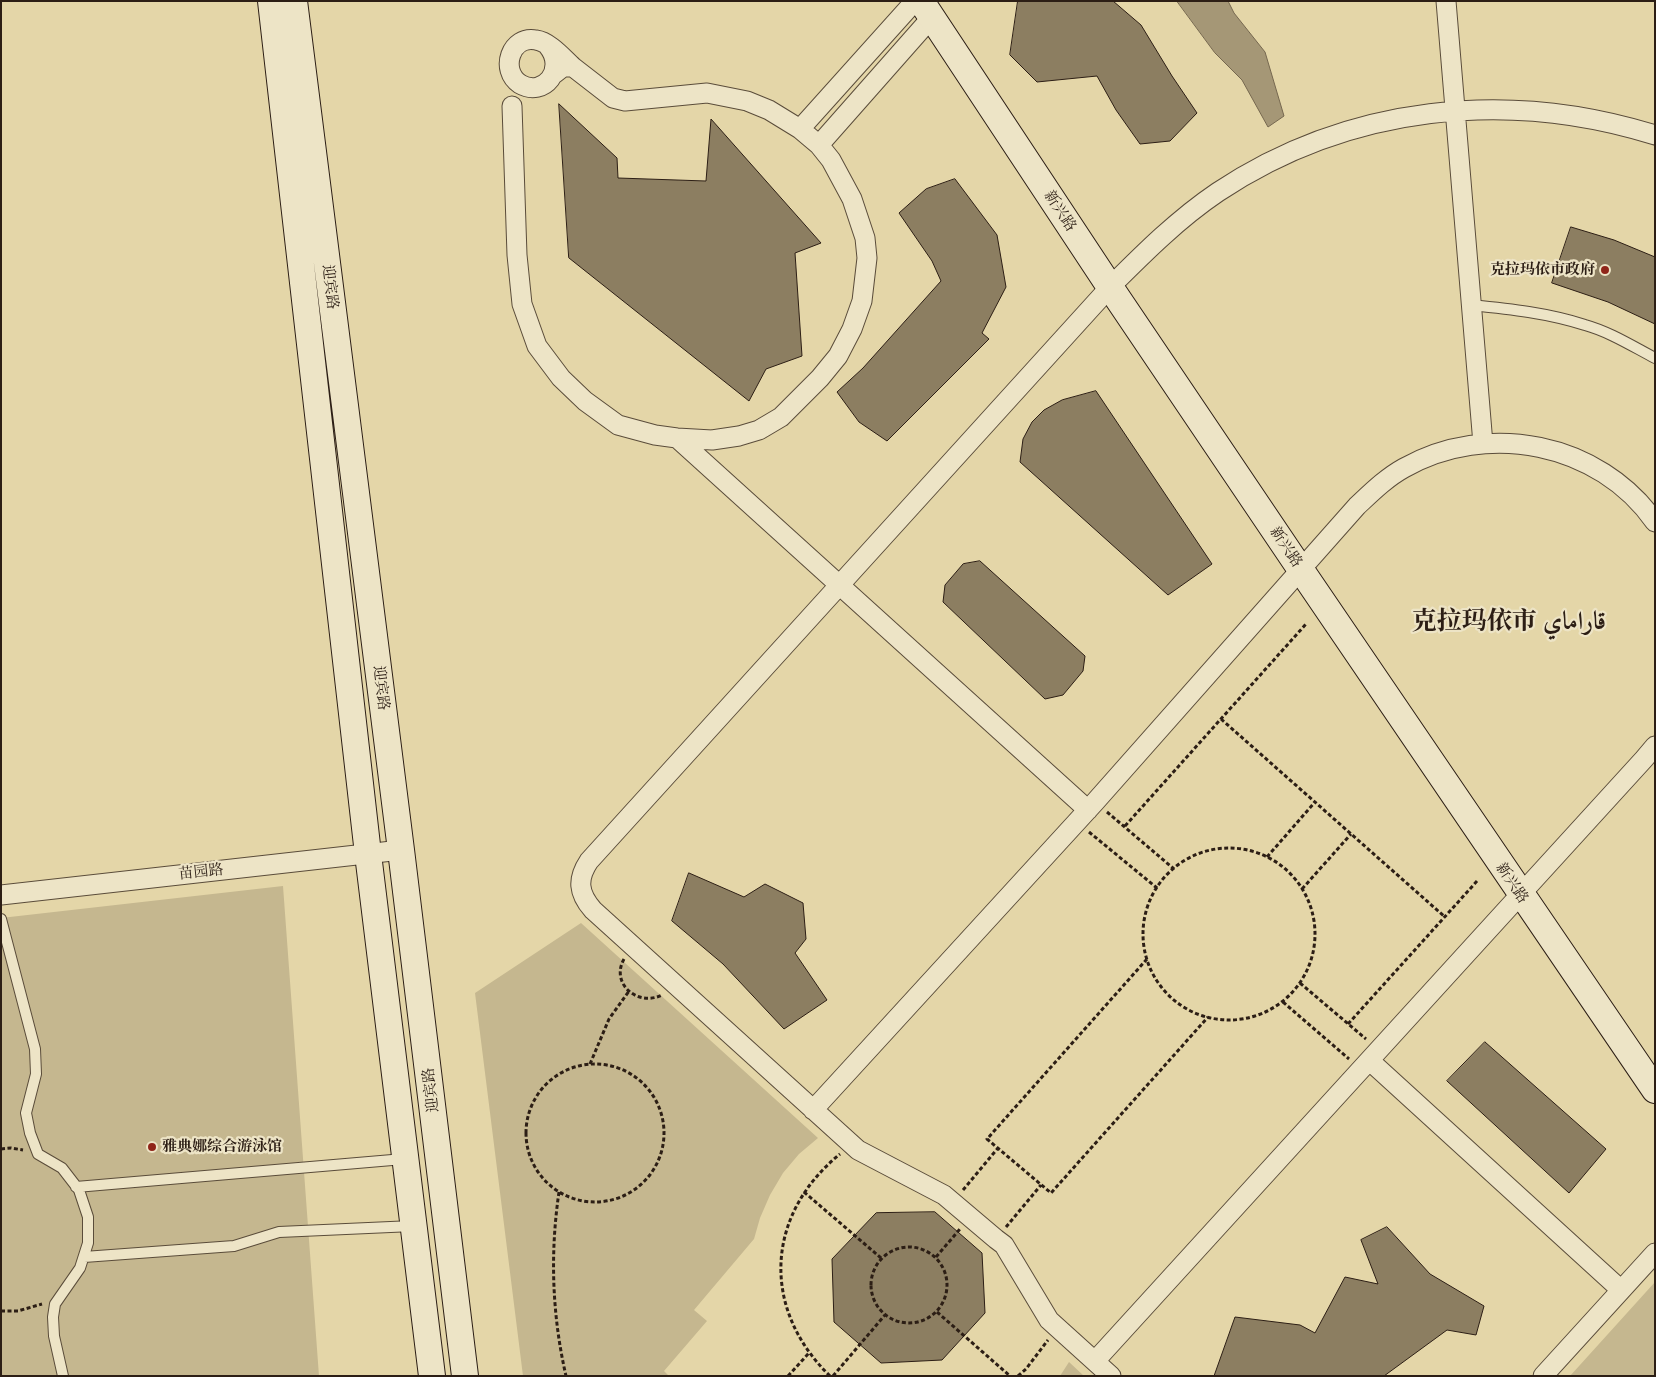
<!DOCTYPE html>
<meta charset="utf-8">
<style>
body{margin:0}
#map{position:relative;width:1656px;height:1377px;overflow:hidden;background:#e4d6a8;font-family:"Libre Caslon Text",serif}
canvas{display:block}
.frame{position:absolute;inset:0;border:2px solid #2c1e15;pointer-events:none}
</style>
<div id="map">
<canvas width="1656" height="1377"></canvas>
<div class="frame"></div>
</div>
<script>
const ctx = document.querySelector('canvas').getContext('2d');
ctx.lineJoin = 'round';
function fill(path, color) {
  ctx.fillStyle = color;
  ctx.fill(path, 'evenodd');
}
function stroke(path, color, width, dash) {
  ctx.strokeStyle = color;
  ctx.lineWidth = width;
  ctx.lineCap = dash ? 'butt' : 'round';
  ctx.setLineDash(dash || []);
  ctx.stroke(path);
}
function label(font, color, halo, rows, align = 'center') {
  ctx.font = font + ' "Libre Caslon Text",Amiri,"Noto Serif SC",serif';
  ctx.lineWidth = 4.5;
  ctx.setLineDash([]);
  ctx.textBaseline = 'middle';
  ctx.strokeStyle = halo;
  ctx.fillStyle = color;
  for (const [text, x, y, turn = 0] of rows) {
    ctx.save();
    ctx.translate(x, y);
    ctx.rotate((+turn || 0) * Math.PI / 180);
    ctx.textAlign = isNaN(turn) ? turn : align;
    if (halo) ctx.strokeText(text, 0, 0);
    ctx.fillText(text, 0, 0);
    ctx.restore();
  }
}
fill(new Path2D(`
 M283,886l36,490h-318v-458z
 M581,923l237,215 -19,16 -16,19 -13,22 -10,23 -6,21 -60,71 13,11 -43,50 5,5h-146l-48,-383z
 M1655,1282v94h-85z
 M1069,1362l15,14h-24z`), '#c5b78f');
const water = new Path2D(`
 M1177,1h51l6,12 31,39 19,64 -16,11 -26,-47 -27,-27z`);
fill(water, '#a59776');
stroke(water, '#75674f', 1);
const building = new Path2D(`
 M1018,1h95l28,24 31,51 25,37 -27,28 -30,3 -24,-34 -19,-34 -60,6 -27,-27z
 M559,104l58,54 1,20 88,3 5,-62 110,124 -26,10 7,103 -36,13 -17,32 -180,-143z
 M955,179l42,56 9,52 -24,46 7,6 -102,102 -28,-19 -22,-30 26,-24 78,-87 -9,-20 -33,-48 27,-24z
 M1571,227l43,13 41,17v67l-47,-22 -56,-19z
 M1096,391l116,173 -44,31 -148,-133 3,-23 9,-17 12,-12 18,-10z
 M980,561l105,95 -2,15 -20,24 -18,4 -102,-97 2,-17 18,-21z
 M689,873l55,24 21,-13 38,19 3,36 -11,14 32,47 -43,29 -61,-65 -51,-43z
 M1485,1042l121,107 -37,44 -122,-112z
 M935,1212l47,41 3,60 -43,47 -61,3 -47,-41 -2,-63 44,-46z
 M1387,1227l43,47 54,32 -8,29 -29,-5 -63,46h-170l21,-59 65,8 15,8 30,-56 33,7 -17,-44z`);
fill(building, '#8c7e61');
stroke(building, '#2c1e15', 1);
const lane = new Path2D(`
 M1471,305c39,4 77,8 114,20 25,7 47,21 70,33
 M1,919l34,130 1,25 -10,39 4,20 8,21 24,14 17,22 9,27v26l-8,25 -25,36 -2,13 1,19 9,40
 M76,1187l328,-28
 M84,1257l150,-11 45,-14 134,-6`);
const street = new Path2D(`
 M1446,1l37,443
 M548,46c19,23 -4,52 -28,38 -21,-14 -9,-49 16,-44 14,2 27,18 37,27h-10l-9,7
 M512,106l5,149 5,49 15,42 24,32 24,23 33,24 37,10 22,3 35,2 27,-4 20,-6 22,-13 39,-39 18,-22 14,-27 10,-28 5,-43 -2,-20 -13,-39 -21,-39 -12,-15 -19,-16 -31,-19 -22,-9 -40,-8 -82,8 -12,-3 -40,-31
 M800,129l115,-128
 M819,145l113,-128
 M677,438l411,372
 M1,895l400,-45
 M1370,1061l250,228
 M813,1110l282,-308 262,-296c15,-14 29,-28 47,-38 83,-47 195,-26 251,54
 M1095,1361l549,-602 11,-13
 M1111,1376l-62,-56 -45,-75 -8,-6 -52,-44 -86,-45 -265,-240c-15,-17 -16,-31 -4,-49l521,-574c34,-34 68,-68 108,-95 131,-87 289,-103 437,-57
 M1543,1376l112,-123`);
const secondary = new Path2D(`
 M271,1l97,853 64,522
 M294,1l107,849 64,526
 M921,1l189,286 191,283 354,520`);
stroke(lane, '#5a4c3a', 12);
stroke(street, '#5a4c3a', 21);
stroke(secondary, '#2c1e15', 28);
stroke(new Path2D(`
 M1221,719l224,198
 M1107,812l67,57
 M1125,826l181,-202
 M1089,832l68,56
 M1143 934a86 86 0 1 1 172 0a86 86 0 1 1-172 0Z
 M1267,857l48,-55
 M1302,889l49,-55
 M624,959c-14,25 14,48 38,36
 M1147,959l-160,180 64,54 157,-176
 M1300,983l66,56
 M1283,1002l66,57
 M1348,1024l130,-144
 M590,1064l19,-45 20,-28
 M526 1133a69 69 0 1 1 138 0a69 69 0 1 1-138 0Z
 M1,1149l10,-1 12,2
 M963,1190l35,-42
 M559,1192c-9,61 -7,123 7,184
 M804,1192l77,66
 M1006,1227l35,-42
 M871 1285a38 38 0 1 1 76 0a38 38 0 1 1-76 0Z
 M936,1257l24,-28
 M1,1311h17l24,-7
 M937,1312l73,64
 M788,1376l21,-23
 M830,1376c-69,-67 -65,-161 10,-222
 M833,1376l52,-61
 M1018,1376l8,-7 22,-29`), '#2c1e15', 3, [4, 2.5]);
stroke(lane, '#ede4c6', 10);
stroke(street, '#ede4c6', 19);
stroke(secondary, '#ede4c6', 26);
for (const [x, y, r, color] of [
 [1605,270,5,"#8f2418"],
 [152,1147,5,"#8f2418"]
]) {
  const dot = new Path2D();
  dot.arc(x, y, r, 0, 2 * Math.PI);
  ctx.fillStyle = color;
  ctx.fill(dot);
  stroke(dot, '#ede4c6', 2);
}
label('15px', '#2c1e15', '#ede4c6', [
 ["新兴路",1060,211,57],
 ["迎宾路",330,287,83],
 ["新兴路",1286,547,56],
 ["迎宾路",381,688,83],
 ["苗园路",201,872,-6],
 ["新兴路",1512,883,56],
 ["迎宾路",431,1090,-97]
]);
label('bold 15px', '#2c1e15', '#ede4c6', [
 ["克拉玛依市政府",1595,270],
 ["雅典娜综合游泳馆",162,1147,"left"]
], 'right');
label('bold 25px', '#2c1e15', '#ede4c6', [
 ["克拉玛依市 قاراماي",1509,622]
]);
</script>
